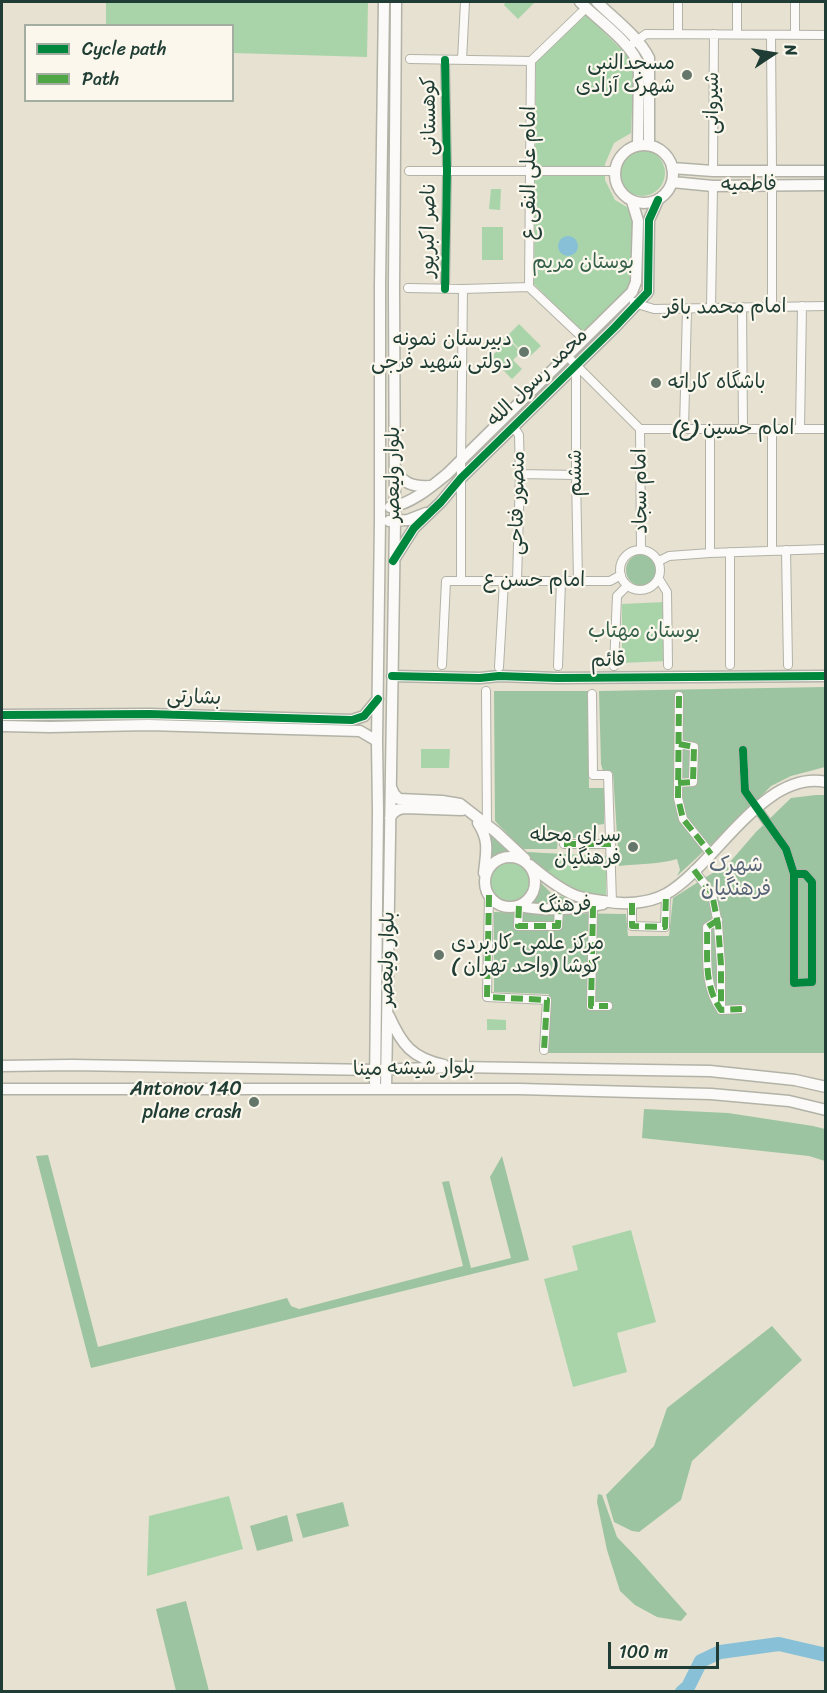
<!DOCTYPE html>
<meta charset="utf-8">
<style>
body{margin:0}
#map{position:relative;width:827px;height:1693px;overflow:hidden;background:#e6e1d1;font-family:Sriracha,sans-serif}
canvas{display:block}
.frame{position:absolute;inset:0;border:3px solid #1f3d34;pointer-events:none}
.legend{position:absolute;left:24px;top:24px;width:210px;height:78px;box-sizing:border-box;background:#fbf7ec;border:2px solid #a3ada2;margin:0;padding:8px 10px;list-style:none;font-size:18px;color:#1f3d34}
.legend li{display:flex;align-items:center;gap:12px;height:30px}
.legend b{width:30px;border:2px solid #a3ada2}
.north{position:absolute;left:743px;top:24px;width:60px;height:60px;-webkit-text-stroke:4px #fbf7ec;paint-order:stroke;rotate:78deg;font-size:16px;font-weight:700;line-height:24px;text-align:center;color:#1f3d34}
.north::after{content:'';display:block;margin:auto;width:21px;height:27px;background:#1f3d34;clip-path:polygon(50% 0,100% 100%,50% 72%,0 100%)}
.scale{position:absolute;left:608px;top:1642px;width:111px;height:27px;box-sizing:border-box;border:3px solid #1f3d34;border-top:0;padding-left:8px;font-size:18px;line-height:21px;white-space:nowrap;color:#1f3d34;-webkit-text-stroke:4px #fbf7ec;paint-order:stroke}
</style>
<div id="map">
<canvas width="827" height="1693"></canvas>
<div class="frame"></div>
<ul class="legend">
<li><b style="height:8px;background:#00873e"></b>Cycle path</li>
<li><b style="height:8px;background:#4fa644"></b>Path</li>
</ul>
<div class="north">N</div>
<div class="scale">100 m</div>
</div>
<script>
const ctx = document.querySelector('canvas').getContext('2d');
ctx.lineJoin = 'round';
function fill(path, color) {
  ctx.fillStyle = color;
  ctx.fill(path, 'evenodd');
}
function stroke(path, color, width, dash) {
  ctx.strokeStyle = color;
  ctx.lineWidth = width;
  ctx.lineCap = dash ? 'butt' : 'round';
  ctx.setLineDash(dash || []);
  ctx.stroke(path);
}
function label(font, color, halo, rows, align = 'center') {
  ctx.font = font + ' Sriracha,"Playpen Sans Arabic",sans-serif';
  ctx.lineWidth = 4.5;
  ctx.setLineDash([]);
  ctx.textBaseline = 'middle';
  ctx.strokeStyle = halo;
  ctx.fillStyle = color;
  for (const [text, x, y, turn = 0] of rows) {
    ctx.save();
    ctx.translate(x, y);
    ctx.rotate((+turn || 0) * Math.PI / 180);
    ctx.textAlign = isNaN(turn) ? turn : align;
    if (halo) ctx.strokeText(text, 0, 0);
    ctx.fillText(text, 0, 0);
    ctx.restore();
  }
}
fill(new Path2D(`
 M106,2h262l-1,55 -134,-4 -1,-27 -126,-1z
 M496,2h39l-17,17 -14,-14 1,-2h-9z
 M586,14l48,48 -3,71 -17,10 -9,21v16l10,20 17,10v73l-49,51 -49,-50 2,-222z
 M619 173a23 23 0 1 1 46 0a23 23 0 1 1-46 0Z
 M491,189h10l-1,21 -11,-1z
 M482,227h21v33h-21z
 M519,324l22,22 -13,12 -21,-22z
 M506,337l15,15 -8,8 9,9 -10,10 -19,-19v-5l8,-8 -2,-2z
 M665,602l1,59 -44,2v-59z
 M421,749h29l-1,19h-28z
 M524,852l82,4v44l-28,-7 -28,-17z
 M490 882a21 21 0 1 1 42 0a21 21 0 1 1-42 0Z
 M487,1019l19,1v10h-19z
 M631,1230l25,92 -39,11 10,39 -54,15 -29,-108 34,-9 -6,-24z
 M229,1496l14,53 -96,27 2,-60z`), '#a9d4aa');
fill(new Path2D(`
 M626 570a16 16 0 1 1 32 0a16 16 0 1 1-32 0Z
 M825,687v80l-34,9 -20,10 -27,28 -67,62 3,-6 -3,-11c-17,5 -40,5 -58,7l-6,-93 -10,-2 -2,-7 -2,-73z
 M494,691h94l1,97h15v36l-7,1v13h-39l-1,11h-35l-27,-28z
 M816,795h9v258h-279l3,-59 -55,-2v-80l132,2 2,22h41l4,-38 57,-36 26,-30 35,-34z
 M486,828l26,26c-8,-3 -14,1 -20,6l-3,-24z
 M524,852l36,2v7l-14,12z
 M539,881l12,12 36,12h-59c7,-7 13,-13 11,-24z
 M644,1109l84,4 85,13 12,3v32l-16,-5 -167,-18z
 M48,1155l50,192 189,-49 4,8 8,3 164,-43 -21,-84 7,-1 22,87 40,-10 -21,-81 12,-21 27,104 -438,108 -55,-212z
 M772,1326l30,34 -110,101 -11,39 -42,32 -7,-1 -18,-9 -8,-27 48,-49 13,-38z
 M598,1494l4,1 15,42 23,24 47,53 -6,7 -24,-4 -22,-12 -15,-14 -13,-41 -10,-48z
 M343,1502l6,24 -46,12 -7,-24z
 M287,1515l6,26 -36,10 -7,-25z
 M186,1601l23,90h-33l-20,-82z`), '#9dc4a0');
fill(new Path2D(`
 M558 246a10 10 0 1 1 20 0a10 10 0 1 1-20 0Z`), '#87c0d7');
stroke(new Path2D(`
 M682,1692l6,-5 13,-26 19,-9 59,-8 47,11`), '#87c0d7', 14);
const street = new Path2D(`
 M678,2v32
 M737,2v32
 M771,35l1,136
 M795,35v-33
 M628,47l18,-13 180,1
 M410,59l121,2
 M462,60l3,-58
 M409,171h206
 M713,171l1,-137
 M772,185v122
 M408,288l55,1 66,-2
 M445,289l2,-118 -2,-111
 M634,302l3,2 17,5 172,-3
 M742,307l1,122
 M711,308l2,-122
 M584,339l-55,-52 2,-226 55,-53
 M567,356l73,73 1,120
 M576,365v110l2,106
 M513,426l6,9 1,39 -3,107
 M640,429h186
 M684,429l3,-120
 M772,429v122
 M800,429l2,-123
 M520,474l56,1
 M620 570a20 20 0 1 1 40 0a20 20 0 1 1-40 0Z
 M786,550l2,115
 M730,552v113
 M710,553v-124
 M659,561l10,-5 41,-3 116,-4
 M659,579l8,13 1,73
 M461,581v-120l2,-172
 M442,665l4,-84h164l11,-6
 M558,666l3,-85
 M614,666l3,-70 10,-10
 M499,667l5,-86
 M486,691l1,134
 M592,694l1,81h15l4,128
 M679,696l-1,102 5,21 28,35
 M743,750l2,41 41,58 8,25v109l18,-1v-100l-7,-8h-11
 M678,783l15,-1 1,-35 -15,-3
 M564,844h47
 M694,870l18,24 6,30 3,41v45
 M489,895l-2,102 60,3 -3,50
 M632,903v23l33,1 1,-33
 M519,906l-1,20h40l1,-18
 M593,906l-2,100h17
 M718,920l-11,7c1,30 -4,57 14,83l21,-1`);
const secondary = new Path2D(`
 M580,2c17,17 52,41 59,64l-1,79
 M597,2c17,17 41,34 52,56v87
 M615 174a29 29 0 1 1 58 0a29 29 0 1 1-58 0Z
 M672,168l41,3h113
 M672,182l41,4 113,-1
 M395,467c6,17 19,20 35,19
 M390,507c21,-3 41,-20 57,-33l185,-182 4,-10 2,-61 -6,-20
 M389,521l19,-1 18,-7
 M395,558l19,-30 27,-26 20,-24 154,-151 33,-35 1,-72 9,-20
 M392,676l88,2 19,-2 58,2 269,-2
 M2,715l147,-1 203,6 12,-4 14,-17
 M2,726l48,1 98,-2 212,6 17,10
 M391,787l3,7 5,5 43,2 18,3 36,28 29,27
 M390,818c2,-5 6,-9 14,-10l58,2
 M478,823c12,18 8,30 6,50
 M485 882a25 25 0 1 1 50 0a25 25 0 1 1-50 0Z
 M530,865c12,10 35,28 50,32 8,2 16,3 23,4 20,4 44,3 63,-7 48,-27 97,-125 160,-112
 M519,906c26,6 57,3 84,-2
 M389,1016c13,29 23,42 55,49
 M2,1066l69,-1 304,5 81,-3 254,4 85,9 31,7
 M2,1089h517l192,5 78,7 37,9
 M375,1089l3,-277 -1,-71 3,-221v-235l4,-283
 M386,1089l9,-568 -1,-233 2,-286`);
stroke(street, '#b2b2a7', 10);
stroke(secondary, '#b2b2a7', 13);
stroke(street, '#fbfaf8', 8);
stroke(secondary, '#fbfaf8', 10);
stroke(new Path2D(`
 M679,696l-1,102 5,21 28,35
 M678,783l15,-1 1,-35 -15,-3
 M564,844h47
 M694,870l18,24 6,30 3,41v45
 M489,895l-2,102 60,3 -3,50
 M632,903v23l33,1 1,-33
 M519,906l-1,20h40l1,-18
 M593,906l-2,100h17
 M718,920l-11,7c1,30 -4,57 14,83l21,-1`), '#4fa644', 6, [12, 6]);
stroke(new Path2D(`
 M445,289l2,-118 -2,-111
 M393,561l21,-33 27,-26 20,-24 154,-151 33,-35 1,-72 9,-20
 M392,676l88,2 19,-2 58,2 269,-2
 M2,715l147,-1 203,6 12,-4 14,-17
 M743,750l2,41 41,58 8,25v109l18,-1v-100l-7,-8h-11`), '#00873e', 8);
for (const [x, y, r, color] of [
 [687,75,6,"#65766b"],
 [524,352,6,"#65766b"],
 [656,383,6,"#65766b"],
 [633,847,6,"#65766b"],
 [439,955,6,"#65766b"],
 [254,1102,6,"#65766b"]
]) {
  const dot = new Path2D();
  dot.arc(x, y, r, 0, 2 * Math.PI);
  ctx.fillStyle = color;
  ctx.fill(dot);
  stroke(dot, '#fbf7ec', 2);
}
label('20px', '#1f3d34', '#fbf7ec', [
 ["مسجدالنبی",675,64],
 ["شهرک آزادی",675,87],
 ["دبیرستان نمونه",512,340],
 ["دولتی شهید فرجی",512,363],
 ["باشگاه کاراته",668,383,"left"],
 ["سرای محله",621,836],
 ["فرهنگیان",621,859],
 ["مرکز علمی-کاربردی",451,944,"left"],
 ["کوشا (واحد تهران )",451,967,"left"],
 ["Antonov 140",242,1090],
 ["plane crash",242,1113]
], 'right');
label('20px', '#1f3d34', '#fbf7ec', [
 ["شیروانی",713,103,-90],
 ["کوهستانی",430,116,-91],
 ["امام علی النقی ع",530,173,-90],
 ["فاطمیه",749,185],
 ["ناصر اکبرپور",429,230,-89],
 ["امام محمد باقر",725,308,-1],
 ["محمد رسول الله",538,378,-44],
 ["امام حسین (ع)",733,429],
 ["ششم",576,473,-90],
 ["بلوار ولیعصر",394,474,-90],
 ["امام سجاد",641,491,-91],
 ["منصور فتاحی",518,503,-89],
 ["امام حسن ع",534,581],
 ["قائم",608,661,-1],
 ["بشارتی",194,698,2],
 ["فرهنگ",565,906,-3],
 ["بلوار ولیعصر",388,959,-89],
 ["بلوار شیشه مینا",414,1069,-1]
]);
label('20px', '#35604a', '#fbf7ec', [
 ["بوستان مریم",583,263],
 ["بوستان مهتاب",644,632]
]);
label('21px', '#576578', '#fbf7ec', [
 ["شهرک",736,866],
 ["فرهنگیان",736,890]
]);
</script>
